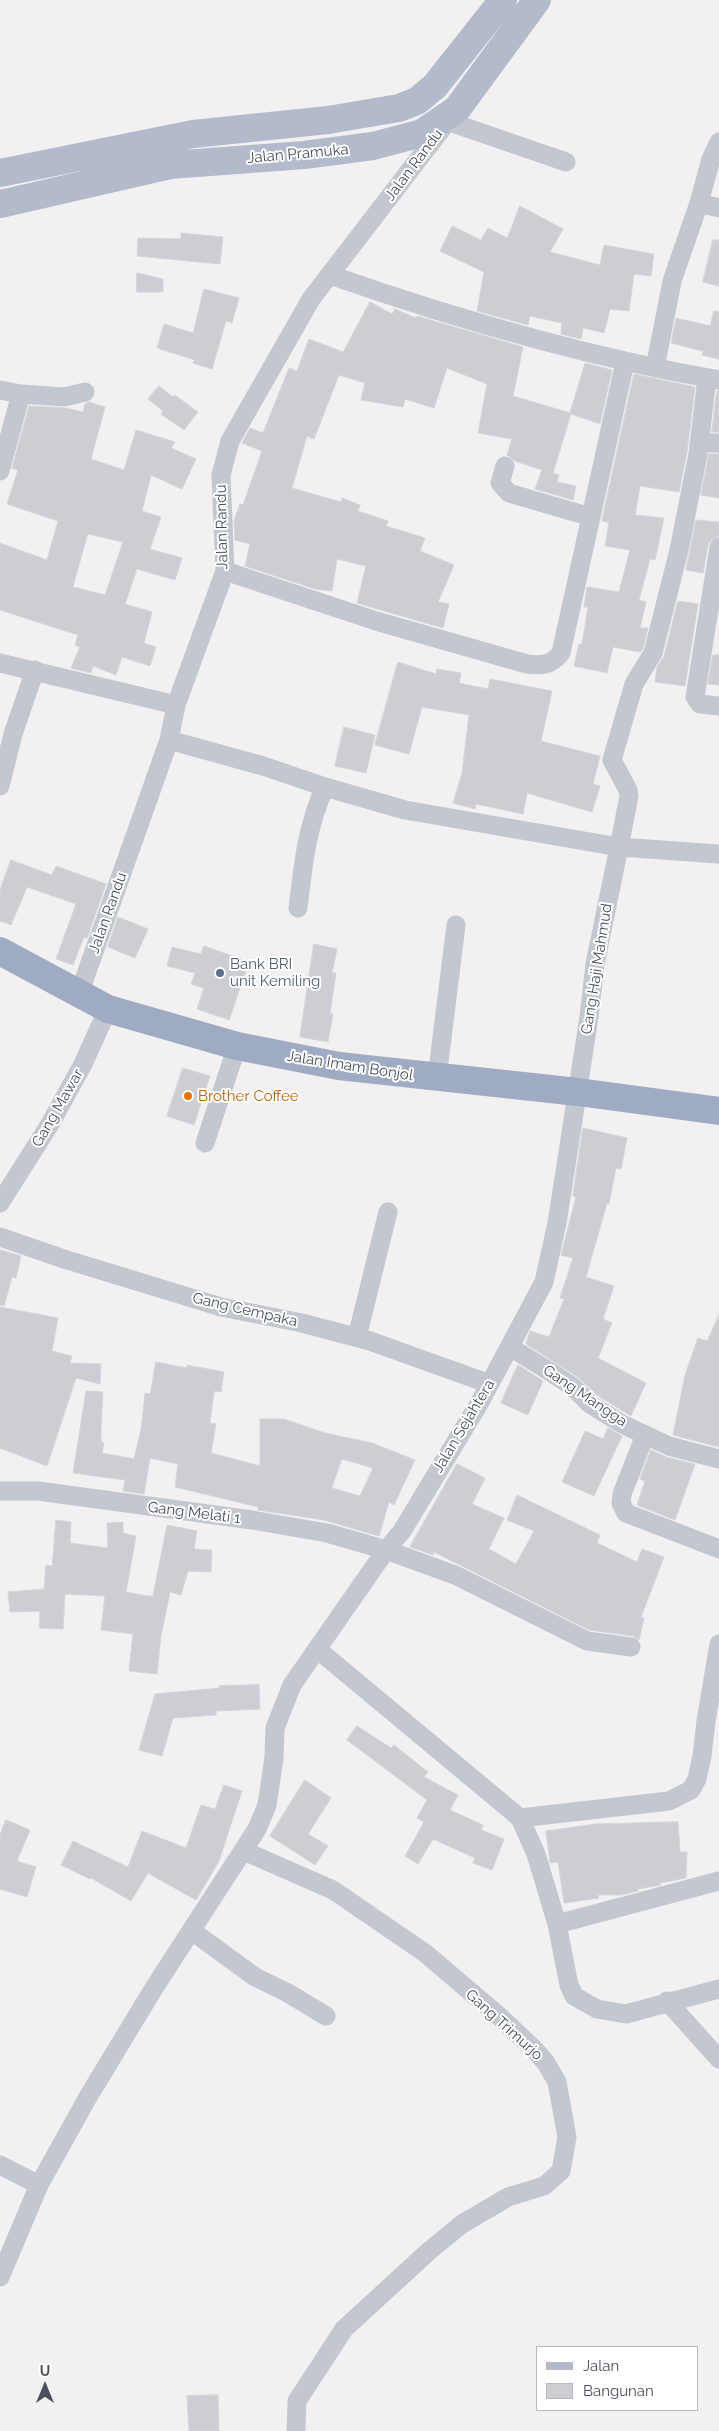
<!DOCTYPE html>
<style>
body{margin:0}
#map{position:relative;width:719px;height:2431px;overflow:hidden;background:#f2f0f0;font-family:Raleway,sans-serif}
canvas{display:block}
.legend{position:absolute;left:536px;top:2346px;width:162px;height:65px;box-sizing:border-box;background:#fff;border:1px solid #b6b9bd;margin:0;padding:6px 9px;list-style:none;font-size:15px;color:#494f5b}
.legend li{display:flex;align-items:center;gap:10px;height:25px}
.legend b{width:25px;border:1px solid #b6b9bd}
.north{position:absolute;left:20px;top:2361px;width:50px;height:50px;-webkit-text-stroke:4px #fff;paint-order:stroke;rotate:0deg;font-size:14px;font-weight:700;line-height:20px;text-align:center;color:#494f5b}
.north::after{content:'';display:block;margin:auto;width:18px;height:22px;background:#494f5b;clip-path:polygon(50% 0,100% 100%,50% 72%,0 100%)}
</style>
<div id="map">
<canvas width="719" height="2431"></canvas>
<ul class="legend">
<li><b style="height:6px;background:#b2bacc"></b>Jalan</li>
<li><b style="height:14px;background:#cdced4"></b>Bangunan</li>
</ul>
<div class="north">U</div>
</div>
<script>
const ctx = document.querySelector('canvas').getContext('2d');
ctx.lineJoin = 'round';
function fill(path, color) {
  ctx.fillStyle = color;
  ctx.fill(path, 'evenodd');
}
function stroke(path, color, width, dash) {
  ctx.strokeStyle = color;
  ctx.lineWidth = width;
  ctx.lineCap = dash ? 'butt' : 'round';
  ctx.setLineDash(dash || []);
  ctx.stroke(path);
}
function label(font, color, halo, rows, align = 'center') {
  ctx.font = font + ' Raleway,sans-serif';
  ctx.lineWidth = 4;
  ctx.setLineDash([]);
  ctx.textBaseline = 'middle';
  ctx.strokeStyle = halo;
  ctx.fillStyle = color;
  for (const [text, x, y, turn = 0] of rows) {
    ctx.save();
    ctx.translate(x, y);
    ctx.rotate((+turn || 0) * Math.PI / 180);
    ctx.textAlign = isNaN(turn) ? turn : align;
    if (halo) ctx.strokeText(text, 0, 0);
    ctx.fillText(text, 0, 0);
    ctx.restore();
  }
}
const building = new Path2D(`
 M520,206l43,23 -13,23 50,13 4,-20 50,9 -3,22 -17,-2 -5,37 -19,-2 -6,24 -21,-5 -2,11 -20,-5 1,-11 -32,-7 -2,9 -51,-14 7,-39 -44,-21 12,-25 29,14 7,-12 19,10z
 M181,233l42,4 -3,27 -83,-8 1,-18 43,1z
 M713,240h6v46l-16,-4z
 M137,273l26,6v13h-26z
 M204,289l35,9 -7,25 -6,-2 -14,48 -19,-6 2,-3 -38,-12 7,-24 29,9z
 M370,302l22,12 3,-5 21,9 1,-2 106,31 -10,49 57,17 15,-50 27,7 -12,54 -29,-10 -18,59 6,2 -2,7 19,4 -3,14 -38,-11 7,-19 -27,-9 -8,-6 5,-16 -34,-6 9,-49 -40,-16 -13,40 -29,-9 -2,8 -42,-7 4,-17 -26,-8 -25,64 -7,-3 -15,52 49,14 1,-4 18,7 -2,6 30,10 -2,5 39,12 -5,13 34,14 -16,37 11,2 -6,24 -86,-25 9,-37 -29,-7 -5,32 -17,-2 -70,-23 5,-22 -15,-4 -1,-19 6,-17 3,1 19,-54 -20,-8 8,-15 13,5 26,-65 8,3 12,-32 34,13z
 M714,311l5,1v47l-17,-4 1,-4 -32,-8 5,-25 34,8z
 M634,374l61,13 -8,65 -8,40 -39,-6 -5,29 29,3 -9,42 -5,-1 -11,41 7,2 -6,26h8l-5,21 -3,3 -27,-5 -6,26 -33,-7 5,-22h3l6,-37h-4l3,-20 32,5 11,-42 -25,-4 4,-23 -7,-2z
 M159,386l14,11 2,-2 23,17 -14,18 -23,-16 2,-3 -15,-12z
 M717,391h2v41h-7z
 M89,402l16,5 -14,52 33,11 12,-40 39,12 -4,6 25,11 -14,30 -31,-14 -9,36 19,6 -11,32 32,9 -7,22 -38,-11 -12,35 27,8 -8,31 12,4 -6,19 -28,-9 -6,18 -23,-9 -2,7 -20,-5 9,-21 -5,-2 3,-10 -78,-25v-67l47,17 11,-39 -51,-17 11,-34 -6,-2 17,-62 37,2 17,4 2,-8zM88,534l35,8 -18,53 -32,-8z
 M709,454h10v44l-18,-3z
 M696,520l23,2v14l-8,4 -3,5 -5,28 -17,-3z
 M678,601l20,3 -13,82 -30,-4 2,-15 7,-11z
 M713,655h6v30l-11,-1z
 M398,662l38,12 1,-5 24,4 -2,10 29,6 2,-10 62,12 -11,50 59,15 -7,28 7,2 -8,26 -65,-19 -4,21 -47,-10 -1,5 -22,-6 9,-30 7,-58 -47,-8 -13,47 -34,-9z
 M344,727l31,8 -9,38 -31,-7z
 M11,860l41,15 4,-9 50,18 -19,54 -3,-1 -11,28 -17,-6 20,-55 -49,-17 -16,38 -11,-4v-31z
 M118,917l30,12 -13,29 -27,-11z
 M314,944l23,5 -5,24h4l-6,41h3l-5,28 -28,-5z
 M204,946l45,16 -20,58 -32,-11 7,-21 -13,-4 4,-11 -28,-7 5,-19 29,7z
 M183,1068l27,8 -16,49 -27,-9z
 M583,1128l44,10 -6,31 -5,-1 -7,36 -2,-1 -21,74 28,9 -11,33 9,4 -14,35 48,25 -15,33 -34,-21 -18,-17 -53,-34 4,-13 19,6 15,-38 -4,-1 13,-40 -12,-3 15,-58 -3,-1z
 M0,1250l21,6 -5,22 -4,-1 -8,29 -4,-1z
 M0,1307l58,11 -6,33 20,5 -2,7 31,1 -1,20 -24,-6 -29,88 -47,-18z
 M719,1315v132l-46,-12 12,-60 13,-37 9,3z
 M156,1362l31,6v-3l37,7 -3,20 -7,-1 -4,32 6,1 -5,29 49,13v-47h24l41,14 47,10 43,17 -21,45 -5,-3 -10,34 -55,-16 -66,-10v-3l-83,-20 3,-23 -28,-6 -6,36 -21,-3 2,-11 -52,-7 13,-82 17,1 -2,35v15l3,1 -2,10 32,6 7,-29 4,-37 5,1zM342,1459l31,9 -13,28 -28,-8z
 M518,1365l25,16 -15,34 -27,-12z
 M608,1428l14,8 -28,60 -32,-14 23,-51 18,8z
 M651,1450l15,7 29,7 -20,56 -38,-15 8,-24 -5,-2z
 M457,1464l28,14 -13,26 32,14 -15,31 27,15 18,-33 -27,-11 10,-25 83,40 -3,8 40,19 5,-13 22,8 -23,60 3,1 -5,22 -6,-4 -44,-6 -155,-78 -1,3 -23,-8z
 M56,1520l15,2 -1,21 38,5 -1,-25 16,-1v11l13,3 -10,56 21,4h6l14,-71 30,6 -3,18 18,1 -1,22 -23,-1 -7,24 -11,-3 -9,44 -4,38 -28,-3 4,-37 -32,-4 4,-34 -40,-2 -2,35 -24,-1 1,-17 -30,1 -2,-20 36,-3 2,-24 6,1z
 M259,1685l1,24 -44,2v4l-43,3 -11,38 -23,-6 16,-56 65,-6 -1,-2z
 M357,1726l34,22 3,-3 34,27 -4,5 34,18 -8,15 33,15 -2,5 23,9 -12,31 -19,-7 2,-5 -42,-19 -15,25 -13,-8 19,-34 -7,-4 10,-18 -80,-60z
 M305,1780l26,18 -23,36 20,12 -13,19 -45,-29z
 M224,1785l18,6 -23,70 -23,39 -48,-27 -17,28 -40,-23 -1,1 -29,-14 12,-24 55,26 14,-36 44,17 15,-43 14,4z
 M6,1820l24,10 -13,31 19,6 -9,30 -27,-8v-54z
 M678,1822l2,30h7l-1,26 -26,5 1,2 -23,4v2l-17,4h-23l1,3 -35,5 -6,-41 -8,1 -4,-32 50,-7z
 M218,2395l1,36h-30l-2,-35z`);
fill(building, '#cdced4');
stroke(building, '#d4d5da', 1);
stroke(new Path2D(`
 M447,121l119,41
 M699,203l20,5
 M330,275c126,44 257,82 389,105
 M655,368l17,-87 27,-78 12,-44 8,-17
 M0,390l21,4 -21,77
 M21,394l43,3 21,-5
 M699,443h20
 M505,466l-5,17 9,10 82,24
 M719,547l-24,150 5,7 19,2
 M225,571l151,50 151,43c16,2 24,1 34,-11l64,-291
 M0,663l176,42
 M169,740l94,26 62,21 80,23 214,37 10,-51 -1,-6 -16,-30 22,-76 19,-31 26,-103 19,-96 9,-76
 M0,786l13,-52 22,-64
 M298,908c5,-42 9,-83 27,-121
 M79,994l90,-254 7,-35 49,-134 -4,-96 9,-34 81,-142 133,-173
 M437,1078l19,-153
 M205,1143l32,-97
 M0,1203l50,-79 32,-58 26,-57
 M0,1237l64,22 157,48 81,16 68,18 120,43
 M357,1337l31,-125
 M510,1347l42,26 21,14 17,17 32,20 47,22 50,13
 M645,1435l-23,59 -1,9 5,10 93,36
 M0,1491h38l214,29 75,13 59,17 69,25 132,66 44,6
 M317,1649l203,169 16,36 21,70 12,61 5,11 23,13 29,5 93,-25
 M520,1818l149,-17 22,-11 6,-11 5,-23 4,-35 13,-77
 M244,1851l89,39 92,63 74,63 36,34 11,13 11,19 10,55 -6,34 -17,15 -36,11 -46,27 -33,27 -85,78 -47,72 -1,30
 M557,1924l162,-43
 M192,1931l63,46 33,16 38,23
 M667,2001l52,58
 M0,2165l39,20
 M0,2277l39,-92 49,-88 66,-109 103,-159 10,-24 7,-47 1,-30 17,-43 94,-135 16,-19 78,-129 64,-120 13,-59 32,-206 6,-53 24,-117 100,7`), '#c2c7d0', 19);
stroke(new Path2D(`
 M0,173l193,-39 135,-14 71,-12 18,-7 18,-15 68,-86
 M0,204l170,-39 134,-10 69,-9 49,-13 35,-24 80,-109`), '#b2bacc', 28);
stroke(new Path2D(`
 M0,951l108,58 129,37 102,20 239,26 141,19`), '#9faac3', 28);
for (const [x, y, r, color] of [
 [220,973,5,"#5c6f8a"],
 [188,1096,5,"#e8710a"]
]) {
  const dot = new Path2D();
  dot.arc(x, y, r, 0, 2 * Math.PI);
  ctx.fillStyle = color;
  ctx.fill(dot);
  stroke(dot, '#fff', 2);
}
label('15px', '#494f5b', '#fff', [
 ["Jalan Pramuka",298,154,-5],
 ["Jalan Randu",414,165,-53],
 ["Jalan Randu",222,527,-91],
 ["Jalan Randu",108,913,-70],
 ["Gang Haji Mahmud",597,969,-81],
 ["Jalan Imam Bonjol",350,1066,9],
 ["Gang Mawar",58,1108,-60],
 ["Gang Cempaka",245,1310,13],
 ["Gang Mangga",585,1396,34],
 ["Jalan Sejahtera",464,1426,-59],
 ["Gang Melati 1",194,1513,7],
 ["Gang Trimurjo",504,2025,42]
]);
label('15px', '#4e5e75', '#fff', [
 ["Bank BRI",230,964],
 ["unit Kemiling",230,981]
], 'left');
label('15px', '#c56008', '#fff', [
 ["Brother Coffee",198,1096]
], 'left');
</script>
